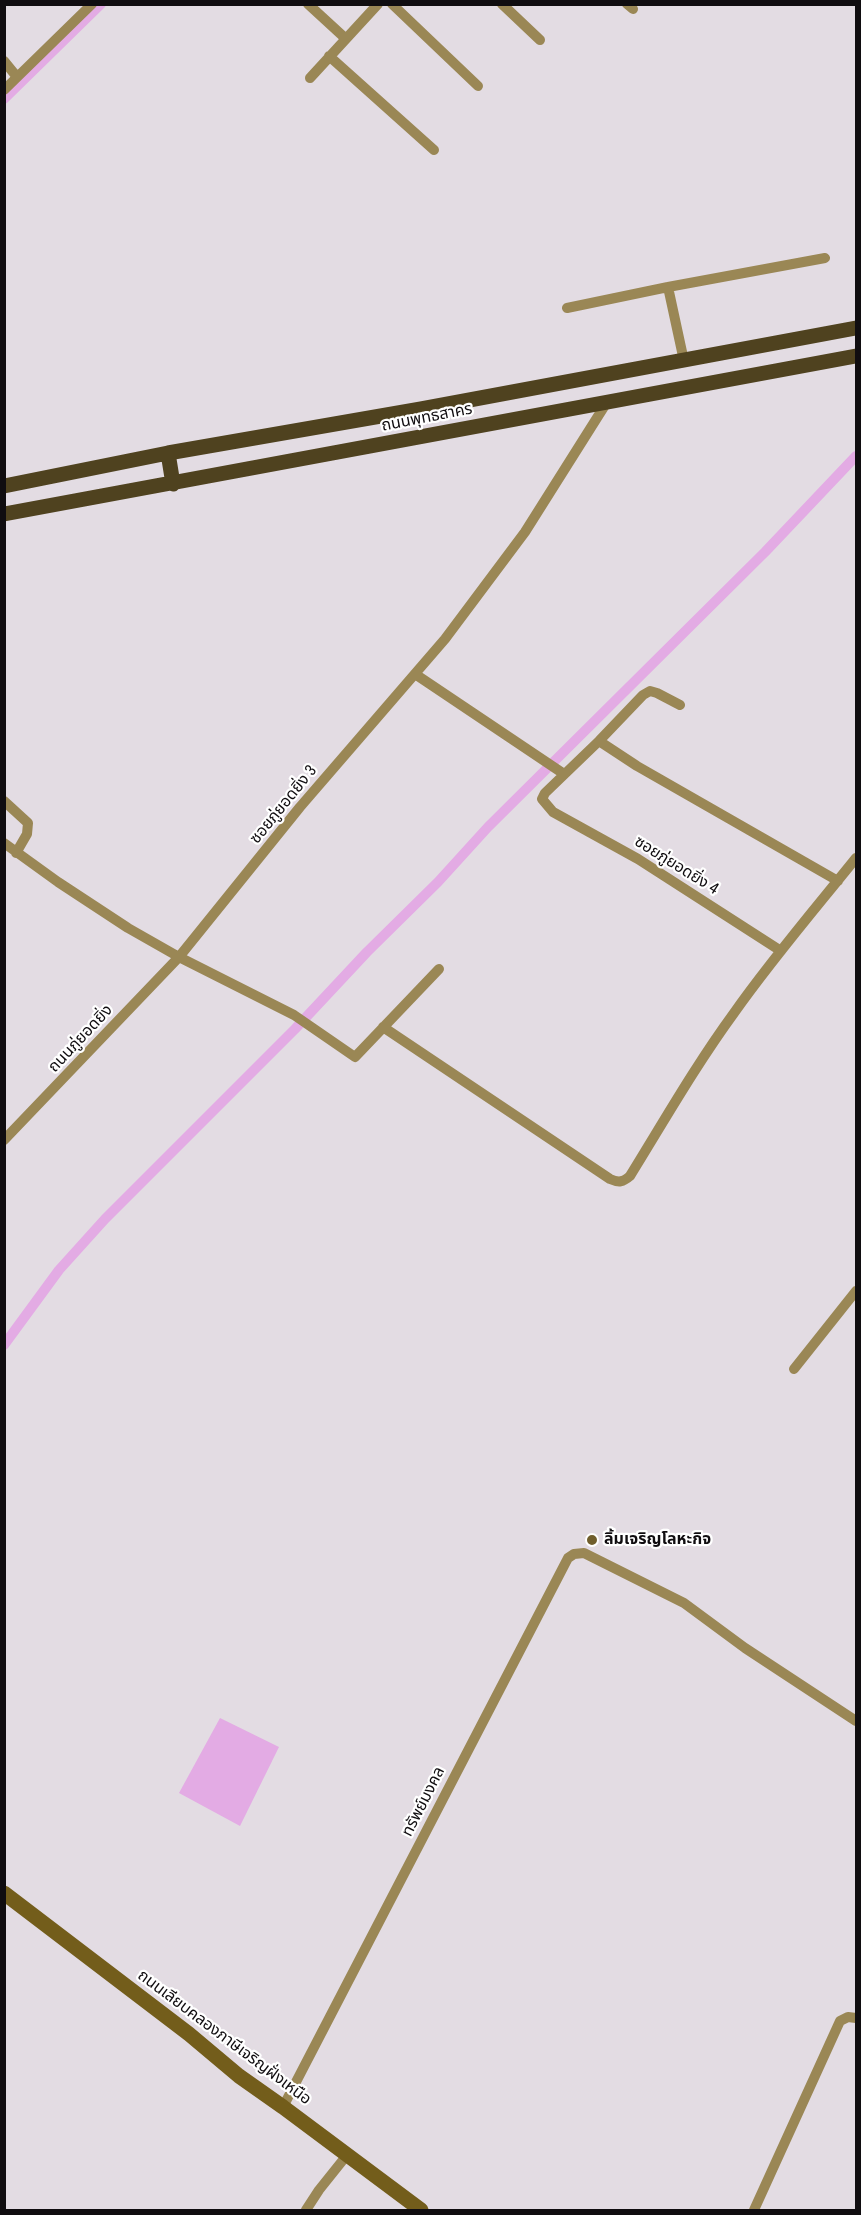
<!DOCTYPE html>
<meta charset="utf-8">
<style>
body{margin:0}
#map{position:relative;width:861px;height:2215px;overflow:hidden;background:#e3dce3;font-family:"Roboto Condensed",sans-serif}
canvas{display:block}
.frame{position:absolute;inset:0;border:6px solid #100d10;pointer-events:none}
</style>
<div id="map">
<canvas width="861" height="2215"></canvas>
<div class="frame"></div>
</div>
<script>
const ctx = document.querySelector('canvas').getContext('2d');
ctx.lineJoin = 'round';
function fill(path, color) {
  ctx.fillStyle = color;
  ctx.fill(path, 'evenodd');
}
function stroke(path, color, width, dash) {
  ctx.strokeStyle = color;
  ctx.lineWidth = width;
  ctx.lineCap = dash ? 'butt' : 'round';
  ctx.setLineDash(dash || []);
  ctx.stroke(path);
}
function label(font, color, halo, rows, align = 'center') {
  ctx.font = font + ' "Roboto Condensed","Noto Sans Thai",sans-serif';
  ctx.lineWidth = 4.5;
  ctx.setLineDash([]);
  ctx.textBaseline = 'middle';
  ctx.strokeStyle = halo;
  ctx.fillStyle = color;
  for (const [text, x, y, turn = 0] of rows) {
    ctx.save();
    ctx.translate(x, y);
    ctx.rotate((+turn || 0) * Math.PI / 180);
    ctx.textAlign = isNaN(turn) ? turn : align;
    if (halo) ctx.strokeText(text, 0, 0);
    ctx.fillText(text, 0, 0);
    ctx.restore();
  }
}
fill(new Path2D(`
 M220,1718l59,29 -39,79 -61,-33z`), '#e3abe4');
stroke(new Path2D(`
 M4,99l97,-95
 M4,1345l55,-75 46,-51 190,-190 72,-77 71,-70 50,-55 277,-275 91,-96`), '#e3abe4', 10);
stroke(new Path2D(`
 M308,4l37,34
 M392,4l86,82
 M502,4l38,36
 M627,4l6,5
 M329,56l105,94
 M4,61l13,16
 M310,78l68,-74
 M4,90l88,-86
 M567,308l101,-21
 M684,361l-16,-74 157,-29
 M415,674l149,100
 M680,705l-23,-12 -7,-2 -7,4 -44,46 -54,52 -3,6 11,13 85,47 143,92
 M599,741l38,25 201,115
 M4,801l24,22 -1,11 -11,19
 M4,843l54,39 70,46 51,29 115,58 61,42 84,-88
 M383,1027l227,152c9,4 13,3 20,-3 34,-55 66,-111 104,-163 38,-54 81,-104 122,-155
 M4,1140l175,-183 121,-150 145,-168 80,-107 82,-130
 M794,1369l62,-78
 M283,2107l285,-549 6,-4 10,-1 100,50 61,45 111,73
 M306,2210l13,-20 28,-35
 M754,2210l86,-189 8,-4 8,1`), '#9a8755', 10);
stroke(new Path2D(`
 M4,1893l185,141 50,42 44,31 138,103`), '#735d1b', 15);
stroke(new Path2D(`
 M168,453l5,31
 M4,486l164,-33 253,-44 435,-81
 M4,514l852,-158`), '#4f421f', 15);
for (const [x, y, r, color] of [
 [592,1540,6,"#705e2c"]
]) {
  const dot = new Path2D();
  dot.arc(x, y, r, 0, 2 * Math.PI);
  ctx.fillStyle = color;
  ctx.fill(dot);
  stroke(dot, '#fff', 2);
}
label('16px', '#100d10', '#fff', [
 ["ถนนพุทธสาคร",427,418,-11],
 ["ซอยภู่ยอดยิ่ง 3",284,805,-51],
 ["ซอยภู่ยอดยิ่ง 4",676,866,32],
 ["ถนนภู่ยอดยิ่ง",81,1039,-47],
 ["ทรัพย์มงคล",424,1802,-63],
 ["ถนนเลียบคลองภาษีเจริญฝั่งเหนือ",224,2038,37]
]);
label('bold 16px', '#100d10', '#fff', [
 ["ลิ้มเจริญโลหะกิจ",604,1540]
], 'left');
</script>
